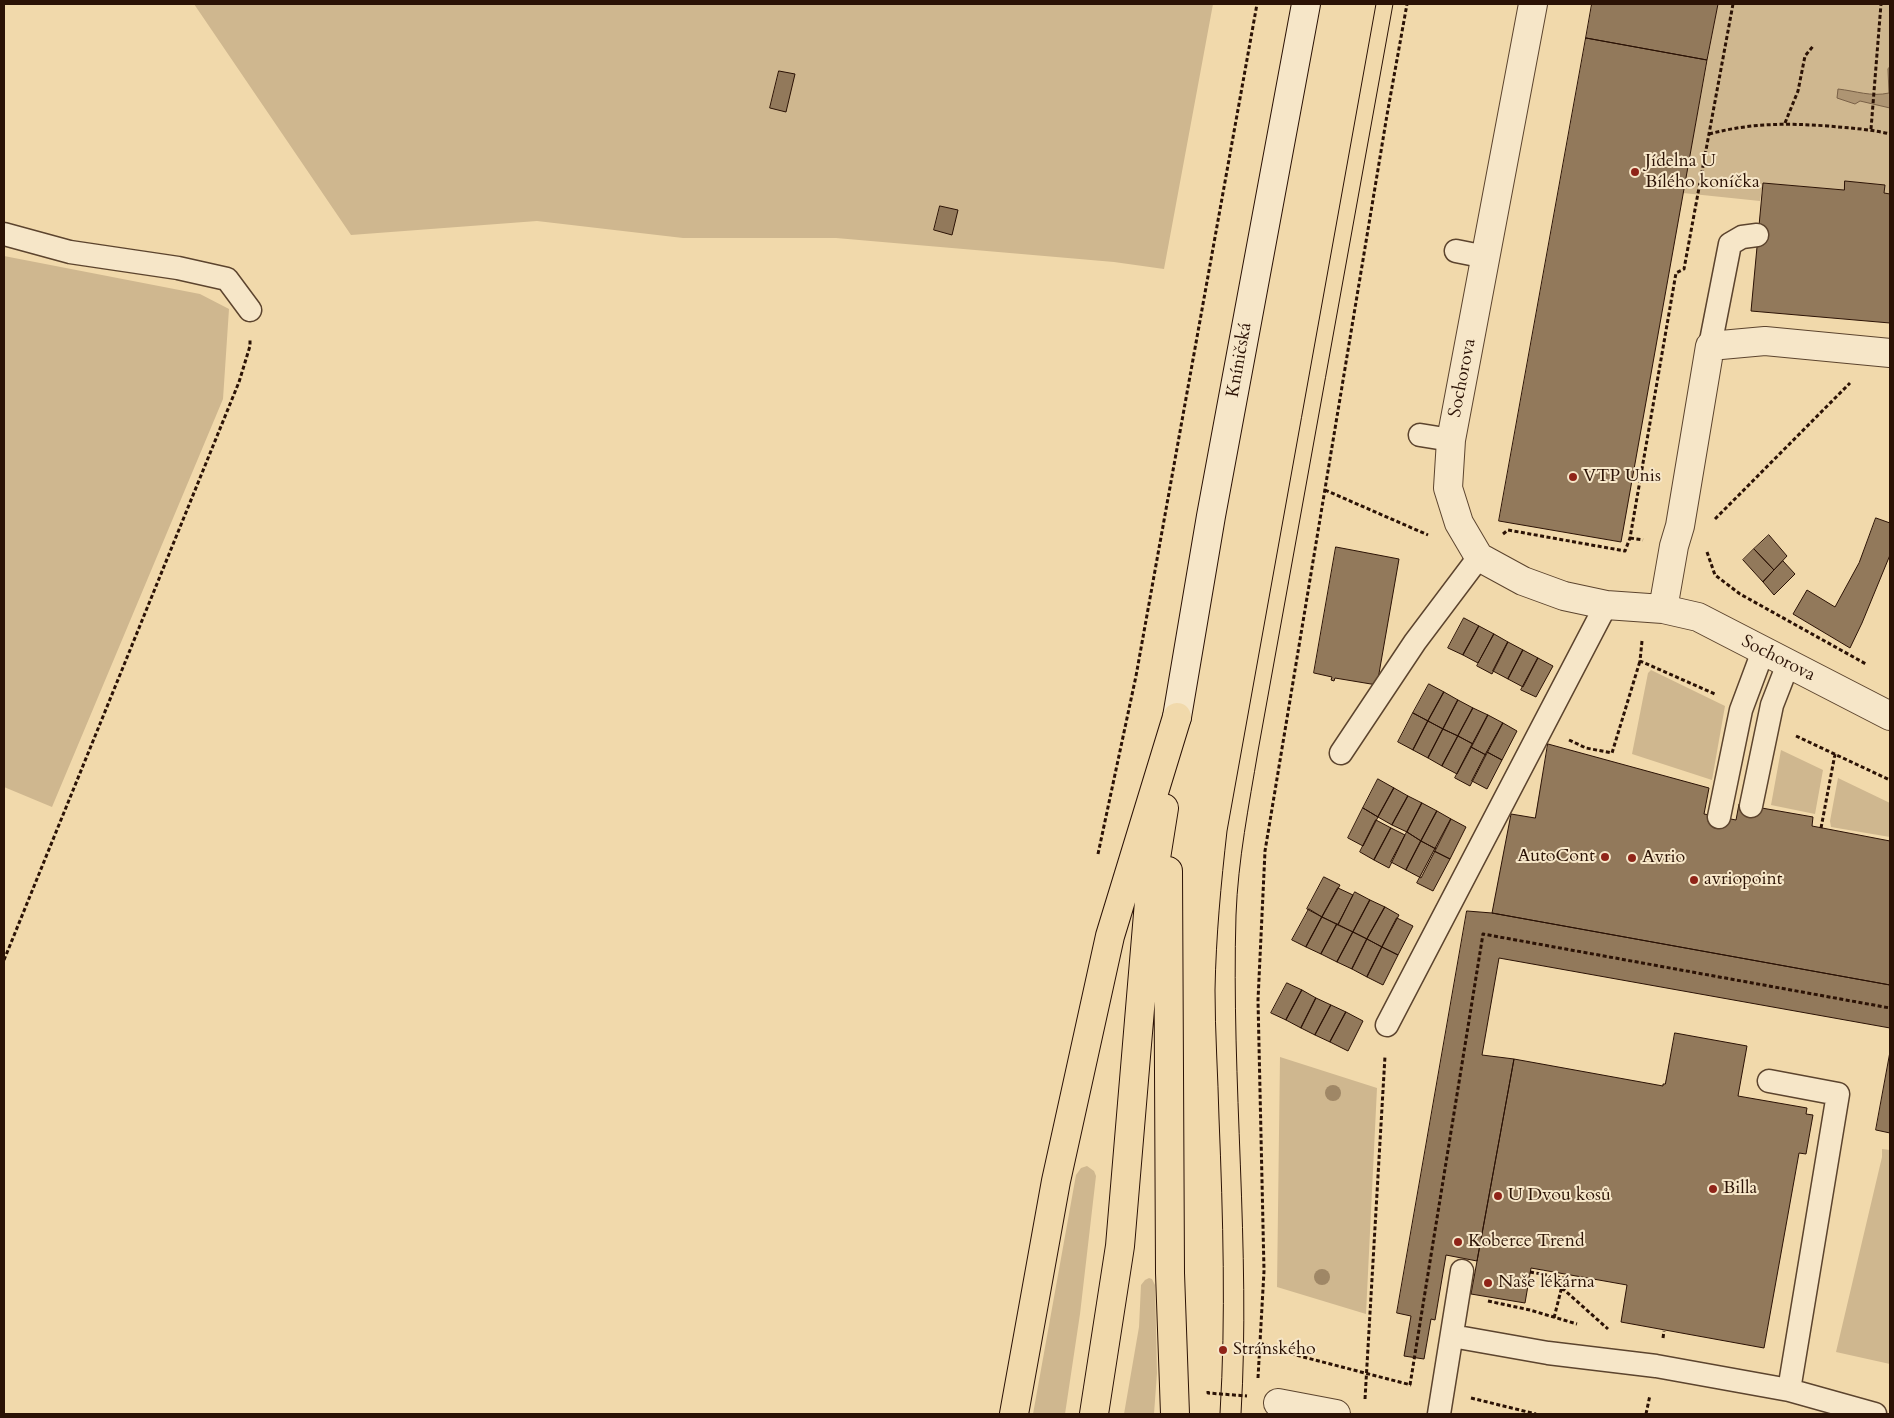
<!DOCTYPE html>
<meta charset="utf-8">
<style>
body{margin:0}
#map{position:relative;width:1894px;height:1418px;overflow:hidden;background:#f1d9ab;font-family:Cardo,serif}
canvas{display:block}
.frame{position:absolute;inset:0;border:5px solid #2b1205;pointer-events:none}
</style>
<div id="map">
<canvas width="1894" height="1418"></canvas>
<div class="frame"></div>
</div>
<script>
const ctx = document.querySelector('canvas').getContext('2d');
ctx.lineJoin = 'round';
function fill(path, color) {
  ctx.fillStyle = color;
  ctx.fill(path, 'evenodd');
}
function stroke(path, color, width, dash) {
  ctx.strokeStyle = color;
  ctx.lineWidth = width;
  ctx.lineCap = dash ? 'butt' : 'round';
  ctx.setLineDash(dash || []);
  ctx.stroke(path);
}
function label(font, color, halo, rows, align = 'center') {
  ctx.font = font + ' Cardo,serif';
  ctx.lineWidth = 4;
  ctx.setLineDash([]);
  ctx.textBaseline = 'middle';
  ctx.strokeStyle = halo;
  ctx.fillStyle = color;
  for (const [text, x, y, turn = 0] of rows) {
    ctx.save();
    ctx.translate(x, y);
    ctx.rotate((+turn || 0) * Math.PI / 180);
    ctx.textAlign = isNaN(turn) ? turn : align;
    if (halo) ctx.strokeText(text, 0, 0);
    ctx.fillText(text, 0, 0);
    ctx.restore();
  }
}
fill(new Path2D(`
 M194,4h1019l-49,265 -50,-7 -278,-24h-153l-146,-17 -186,14z
 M1718,4h172v190l-6,-1 1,-8 -40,-4 -1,9 -81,-7 -3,18 -77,-8z
 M4,256l196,38 29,15 -6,90 -171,408 -48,-20z
 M1651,670l74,36 -13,74 -80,-26 16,-81z
 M1781,750l42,20 -8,44 -44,-9z
 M1838,778l52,25v34l-59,-10 -1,-6z
 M1280,1057l97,31 -11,226 -89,-27z
 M1882,1149l8,1v214l-54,-12 46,-195z
 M1087,1166l7,5 2,5 -16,138 -15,100h-32l43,-239 5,-7z
 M1149,1278l3,1 3,6 2,88 -3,41h-30l15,-87 2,-42 4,-5z`), '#cfb78f');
const water = new Path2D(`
 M1890,67v41l-30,-7 -5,3 -18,-6 1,-9c18,2 33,8 51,4l-1,-24z`);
fill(water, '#ae9573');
stroke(water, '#7a6147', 1);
const building = new Path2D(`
 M1592,4h126l-11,56 -121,-22z
 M1586,38l121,22 -86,482 -122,-21z
 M779,71l16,3 -9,38 -16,-4z
 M1845,181l40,4 -1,8 6,1v129l-139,-12 12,-128 81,7z
 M940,206l18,4 -6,25 -18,-5z
 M1876,518l14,5v32l-28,68 -12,25 -57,-34 14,-24 28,17 24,-44z
 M1769,535l18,21 -13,14 -20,-21z
 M1336,547l63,12 -22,126 -42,-7 -1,3 -3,-1 1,-3 -18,-4z
 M1754,549l20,21 -11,12 -20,-22z
 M1783,561l12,13 -21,21 -11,-13z
 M1464,618l15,8 -16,29 -15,-7z
 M1479,626l15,8 -16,29 -15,-8z
 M1494,634l14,8 -16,32 -15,-8z
 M1508,642l15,8 -15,29 -15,-8z
 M1523,650l15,8 -15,29 -15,-8z
 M1538,658l15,8 -17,31 -15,-7z
 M1429,684l15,8 -16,29 -15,-8z
 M1444,692l14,8 -15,29 -15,-8z
 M1458,700l15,8 -15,28 -15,-7z
 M1473,708l15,7 -15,29 -15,-8z
 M1413,713l15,8 -15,29 -15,-8z
 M1488,715l15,8 -17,32 -15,-8z
 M1428,721l15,8 -15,29 -15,-8z
 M1503,723l14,8 -15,29 -15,-8z
 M1443,729l15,7 -16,30 -14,-8z
 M1458,736l15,8 -16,30 -15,-8z
 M1548,744l161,44 -5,26 32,6 3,-16 74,13 -1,9 78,15v144l-398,-72 19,-99 24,4z
 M1471,747l15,8 -16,31 -15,-8z
 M1487,752l15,8 -15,29 -15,-8z
 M1378,779l16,9 -16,29 -15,-9z
 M1394,788l14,8 -16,29 -14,-8z
 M1408,796l14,7 -15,29 -15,-7z
 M1422,803l15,8 -16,30 -14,-9z
 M1363,808l15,9 -15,29 -15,-8z
 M1437,811l14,8 -15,30 -15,-8z
 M1451,819l15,8 -16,32 -16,-8z
 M1376,820l15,8 -17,32 -14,-8z
 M1391,828l14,7 -16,33 -15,-8z
 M1407,832l14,9 -15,29 -15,-8z
 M1421,841l15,8 -15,29 -15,-8z
 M1434,851l16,8 -17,32 -16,-8z
 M1324,877l16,8 -18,32 -15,-8z
 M1338,888l15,7 -15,30 -16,-8z
 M1355,892l15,8 -17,32 -15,-7z
 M1370,900l15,7 -18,32 -14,-7z
 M1385,907l14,8 -17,32 -15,-8z
 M1309,909l13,8 -16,30 -14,-7z
 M1467,911l25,2 398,72v43l-391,-70 -17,97 32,4 -37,202 -31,-6 -11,65 -4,-1 -7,40 -20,-3 7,-40 -14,-3z
 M1322,917l15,7 -16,30 -15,-7z
 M1397,918l16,8 -15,29 -16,-8z
 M1337,924l16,8 -16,30 -16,-8z
 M1353,932l14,7 -15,30 -15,-7z
 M1367,939l15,8 -15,30 -15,-8z
 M1382,947l16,8 -15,30 -16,-8z
 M1287,983l15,7 -16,30 -15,-7z
 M1302,990l14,8 -15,30 -15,-8z
 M1316,998l15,7 -16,30 -14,-7z
 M1331,1005l15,7 -16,30 -15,-7z
 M1346,1012l17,9 -15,30 -18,-9z
 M1675,1033l72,13 -9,50 69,12 -1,6 7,1 -7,39 -7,-1 -35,195 -143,-26 6,-37 -96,-17 -6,35 -54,-9 43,-235 149,27v-2h2z
 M1890,1052v81l-14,-3z`);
fill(building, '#92795b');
stroke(building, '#2b1205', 1);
const lane = new Path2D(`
 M4,234l66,18 108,16 49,11 23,31
 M1456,251l30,6
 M1710,346l20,-102 12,-7 15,-2
 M1420,435l31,5
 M1341,753l74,-111 64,-85
 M1751,806l21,-101 16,-41
 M1719,817l22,-107 22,-59
 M1387,1025l219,-420
 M1452,1336l96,17 108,13 133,24 49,-296 -69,-13
 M1789,1390l86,24
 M1439,1414l23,-143`);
const street = new Path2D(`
 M1533,4l-82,436 -3,48 11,35 20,34 44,24 41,15 42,9 57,4 35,8 192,99
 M1663,609l11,-63 6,-20 30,-180 55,-5 125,12
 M1278,1403l58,11`);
const secondary = new Path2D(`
 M1177,717l34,-201 95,-512`);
const highway = new Path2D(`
 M1168,871l2,402 5,141
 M1014,1414l42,-233 54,-245 67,-219
 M1094,1414l26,-168 29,-344 15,-94`);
stroke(lane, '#5c442e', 25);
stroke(street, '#5c442e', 30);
stroke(secondary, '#2b1205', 30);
stroke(highway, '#2b1205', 30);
stroke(new Path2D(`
 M1785,123l13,-32 7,-35 9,-11
 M1871,129l10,-125
 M1709,134c42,-11 76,-11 119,-8 21,2 42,3 62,8
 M1325,490l103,45
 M1715,519l135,-136
 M1503,534l5,-4 117,21 5,-13 46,-265 8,-4 49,-265
 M1630,538l13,2
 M1707,552l8,23 25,19 126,70
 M1642,641l-2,20 75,33
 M1796,736l94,44
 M1569,740l17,8 26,5 28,-92
 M1821,828l14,-74
 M1098,854l38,-178 121,-672
 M4,960l235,-578 11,-36v-7
 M1530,1272l34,6 -10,40
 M1562,1288l46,41
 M1488,1301l42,9 47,14
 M1663,1338l1,-7
 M1260,1343l32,11 119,31
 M1258,1378l6,-107 -6,-271 7,-149 122,-736 20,-111
 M1410,1385l73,-451 407,74
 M1208,1391v2l39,3
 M1471,1398l65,16
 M1365,1399l20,-343
 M1646,1414l4,-19`), '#2b1205', 3, [4, 2.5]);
stroke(lane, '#f6e6c8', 22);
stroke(street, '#f6e6c8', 28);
stroke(secondary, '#f6e6c8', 28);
stroke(highway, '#f1d9ab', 28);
stroke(new Path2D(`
 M1220,1414c6,-98 3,-197 -1,-296 -1,-42 -4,-86 -4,-128 1,-54 6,-106 12,-159l149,-827
 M1241,1414c10,-166 -10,-332 -5,-499 2,-55 13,-110 22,-164l135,-747`), '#2b1205', 1);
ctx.fillStyle = '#9f8766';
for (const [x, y] of [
 [1333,1093],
 [1322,1277]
]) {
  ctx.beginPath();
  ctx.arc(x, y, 8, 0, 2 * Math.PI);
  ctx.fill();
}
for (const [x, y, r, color] of [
 [1635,172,5,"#8f2418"],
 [1573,477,5,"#8f2418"],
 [1605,857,5,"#8f2418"],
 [1632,858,5,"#8f2418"],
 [1694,880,5,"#8f2418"],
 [1713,1189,5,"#8f2418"],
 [1498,1196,5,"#8f2418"],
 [1458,1242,5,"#8f2418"],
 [1488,1283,5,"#8f2418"],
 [1223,1350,5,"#8f2418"]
]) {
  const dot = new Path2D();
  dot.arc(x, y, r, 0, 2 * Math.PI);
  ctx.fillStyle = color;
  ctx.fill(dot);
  stroke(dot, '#f6e6c8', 2);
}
label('18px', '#2b1205', '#f6e6c8', [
 ["Jídelna U",1645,162],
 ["Bílého koníčka",1645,183],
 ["VTP Unis",1583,477],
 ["AutoCont",1595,857,"right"],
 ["Avrio",1642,858],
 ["avriopoint",1704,880],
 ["Billa",1723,1189],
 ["U Dvou kosů",1508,1196],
 ["Koberce Trend",1468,1242],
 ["Naše lékárna",1498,1283],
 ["Stránského",1233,1350]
], 'left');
label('18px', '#2b1205', '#f6e6c8', [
 ["Kníničská",1240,360,-80],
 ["Sochorova",1463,378,-79],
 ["Sochorova",1778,659,27]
]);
</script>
